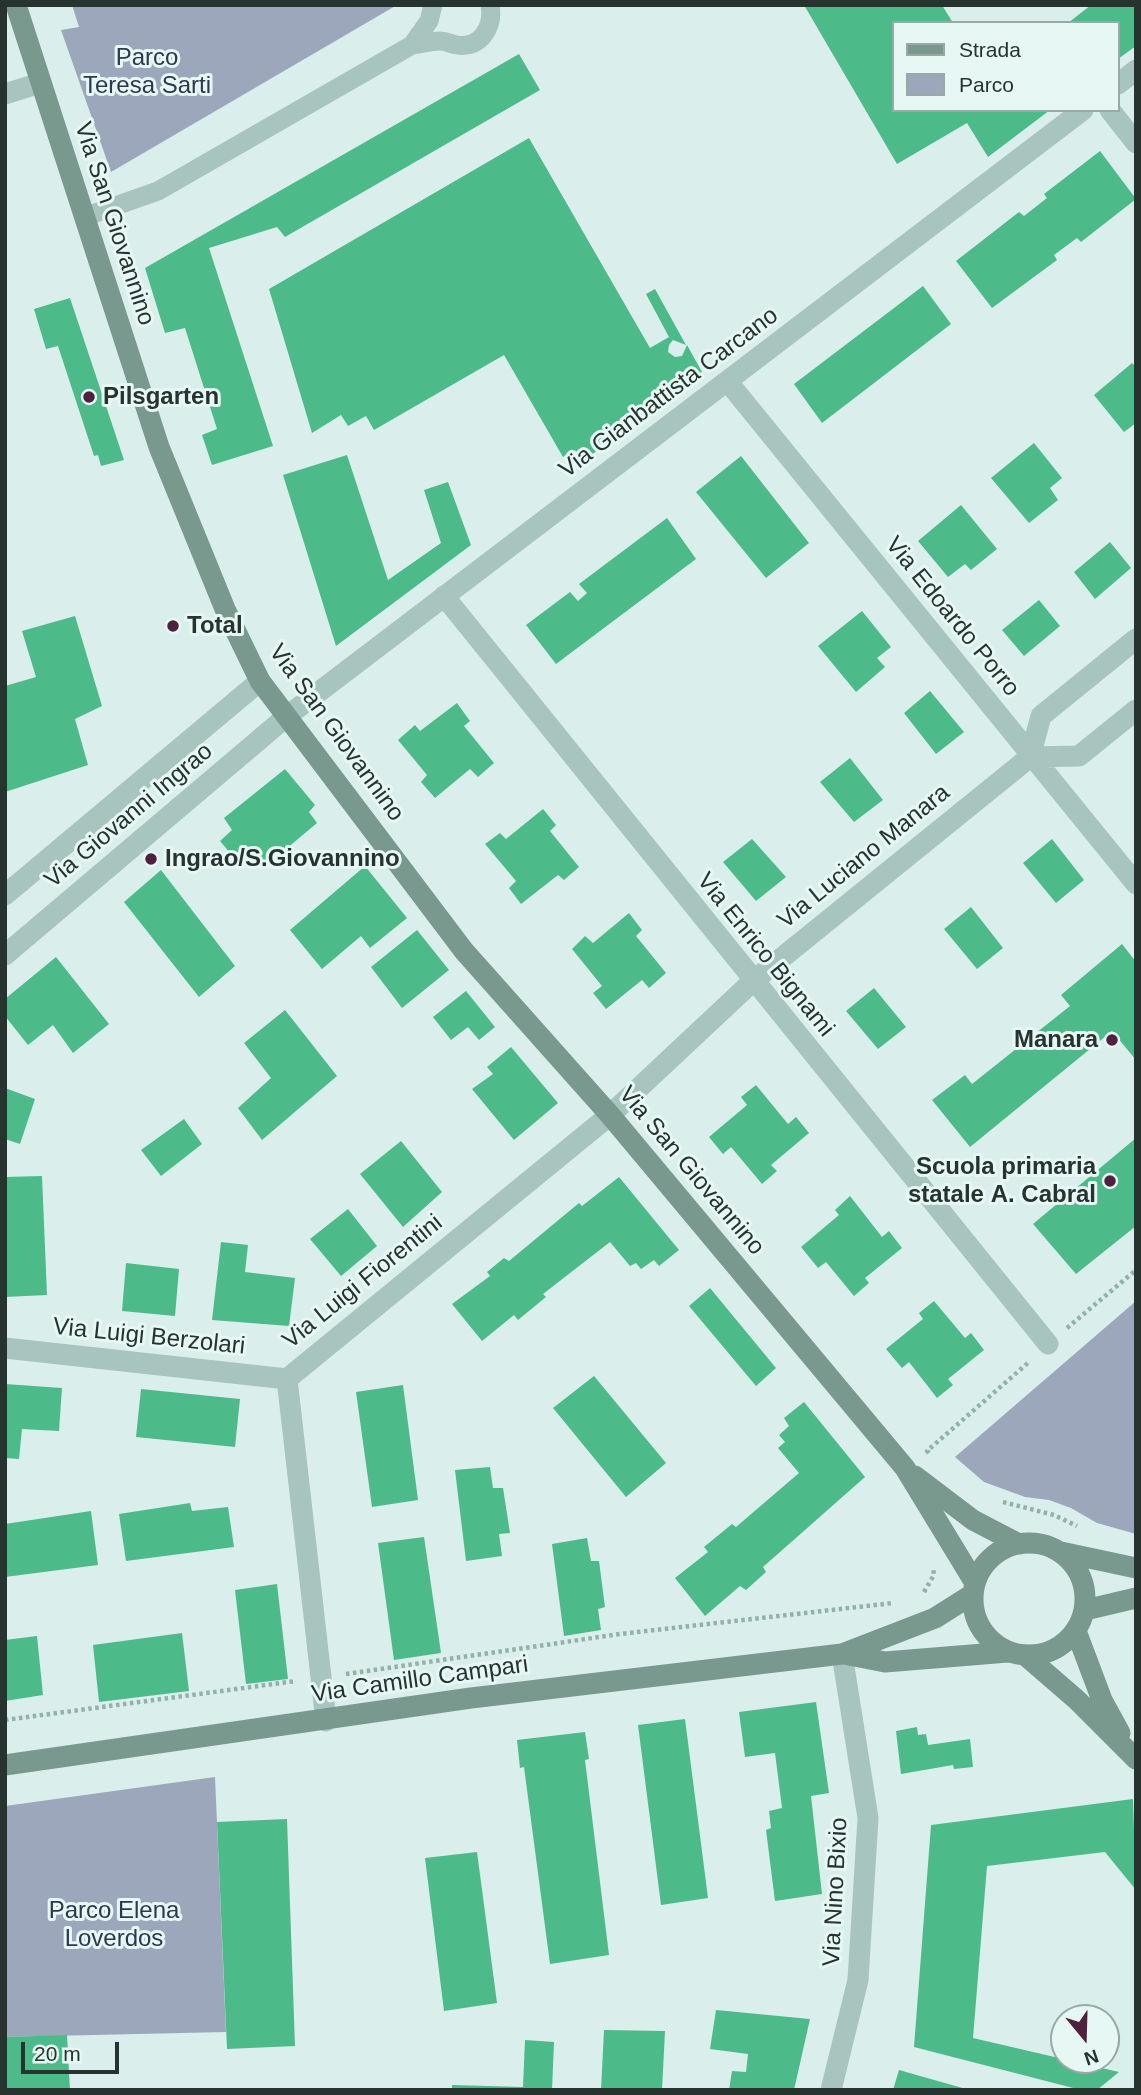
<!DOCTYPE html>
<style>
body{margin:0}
#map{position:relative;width:1141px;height:2095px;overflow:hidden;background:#daefeb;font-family:Helvetica,sans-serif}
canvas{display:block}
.frame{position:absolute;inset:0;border:7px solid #27332e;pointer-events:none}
.legend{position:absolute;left:892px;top:21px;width:228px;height:91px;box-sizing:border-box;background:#e6f7f4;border:2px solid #9aa9a5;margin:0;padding:9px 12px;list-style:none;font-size:21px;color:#27332e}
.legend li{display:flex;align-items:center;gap:14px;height:35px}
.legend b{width:35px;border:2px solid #9aa9a5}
.north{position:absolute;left:1050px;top:2004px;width:70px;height:70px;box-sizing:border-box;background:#e6f7f4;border:2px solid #9aa9a5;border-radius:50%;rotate:161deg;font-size:19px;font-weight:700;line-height:28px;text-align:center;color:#27332e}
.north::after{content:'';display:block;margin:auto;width:24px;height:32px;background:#50213e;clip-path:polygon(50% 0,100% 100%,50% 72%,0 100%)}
.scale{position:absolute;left:21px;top:2042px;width:98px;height:32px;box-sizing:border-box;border:4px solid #27332e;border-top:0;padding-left:9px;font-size:21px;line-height:24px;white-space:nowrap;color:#27332e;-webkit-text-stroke:5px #e6f7f4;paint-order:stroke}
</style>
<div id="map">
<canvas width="1141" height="2095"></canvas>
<div class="frame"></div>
<ul class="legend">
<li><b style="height:9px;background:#79998e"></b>Strada</li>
<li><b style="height:19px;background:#9ca7bc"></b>Parco</li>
</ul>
<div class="north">N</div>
<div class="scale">20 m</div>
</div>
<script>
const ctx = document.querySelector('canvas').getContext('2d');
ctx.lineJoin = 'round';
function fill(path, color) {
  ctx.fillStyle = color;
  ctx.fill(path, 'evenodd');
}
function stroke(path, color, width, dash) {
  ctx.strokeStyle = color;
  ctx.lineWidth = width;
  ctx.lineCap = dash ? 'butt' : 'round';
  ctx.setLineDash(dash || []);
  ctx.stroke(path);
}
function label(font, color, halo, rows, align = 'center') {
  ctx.font = font + ' Helvetica,sans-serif';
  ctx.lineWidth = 6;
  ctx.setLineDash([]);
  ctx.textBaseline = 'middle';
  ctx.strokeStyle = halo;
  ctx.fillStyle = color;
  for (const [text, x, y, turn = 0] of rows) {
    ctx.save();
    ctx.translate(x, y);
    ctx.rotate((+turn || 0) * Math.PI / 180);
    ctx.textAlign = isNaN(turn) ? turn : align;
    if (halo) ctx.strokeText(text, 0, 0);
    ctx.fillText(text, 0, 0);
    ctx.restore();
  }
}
fill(new Path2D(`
 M72,5h325l-286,167 -50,-142 18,-3z
 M1136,1301v233l-39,-11 -26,-15 -22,-8 -24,-3 -41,-15 -29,-25z
 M215,1777l11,255 -221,5v-231z`), '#9ca7bc');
fill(new Path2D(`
 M804,5h138l11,18h-59v87h156l-62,47 -21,-34 -70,41z
 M1091,5h45v41l-18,13v-36h-50z
 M519,54l21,36 -255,147 -8,-10 -68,21 64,198 -61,19 -10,-30 15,-6 -32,-101 -20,5 -20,-65z
 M529,138l121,210 19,-11 -23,-43 9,-5 31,56 -13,-5 -4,5 -1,7 7,5 7,-1 5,-11 15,27 -120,90 -7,-12 -12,7 -59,-102 -130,75 -8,-14 -18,10 -7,-11 -29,18 -43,-144z
 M1100,151l36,48 -55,43 -4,-4 -23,17 3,5 -65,48 -36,-47 63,-49 5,4 23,-18 -3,-4z
 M923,286l28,38 -129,99 -28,-39z
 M70,298l54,162 -23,6 -3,-11 -4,1 -36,-110 -12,3 -12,-40z
 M1132,363l4,4v56l-12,9 -30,-37z
 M1034,443l28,35 -12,10 8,12 -29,23 -38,-45z
 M347,455l41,125 53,-37 -17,-53 24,-8 23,63 -135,101 -53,-171z
 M741,456l68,87 -43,35 -70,-86z
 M961,505l36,44 -26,21 -6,-6 -17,13 -30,-36z
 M667,518l29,41 -140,105 -30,-39 44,-33 8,9 9,-8 -8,-9z
 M1110,542l21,26 -36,31 -21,-27z
 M1039,600l21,26 -36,30 -22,-26z
 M862,611l29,36 -14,11 8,9 -29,25 -38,-46z
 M75,616l27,90 -27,13 13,46 -83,27v-106l31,-9 -14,-46z
 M930,691l34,41 -28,22 -32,-41z
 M457,703l13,18 -6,5 30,37 -16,14 -8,-8 -35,29 -14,-16 6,-7 -29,-35 17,-15 5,6z
 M850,758l33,42 -29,22 -34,-40z
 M285,769l30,36 -6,7 8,11 -50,42 -9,-11 -16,13 -22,-26 12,-11 -8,-12z
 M543,809l13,16 -6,6 29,36 -15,13 -6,-5 -37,29 -12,-16 7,-7 -31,-37 15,-11 6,6z
 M752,839l34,38 -30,24 -33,-39z
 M1052,839l32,41 -28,23 -33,-40z
 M365,866l42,52 -37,30 -9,-12 -39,33 -32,-39z
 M161,870l74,96 -36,31 -75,-95z
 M971,907l32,41 -26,21 -33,-40z
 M629,913l13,17 -6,6 30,37 -17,15 -7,-8 -36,29 -13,-16 9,-7 -30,-37 13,-13 8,7z
 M417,930l32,40 -47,38 -31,-41z
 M1122,944l14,18v98l-24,-29 -142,116 -38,-47 33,-25 7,9 98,-78 -9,-11z
 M56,957l53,67 -36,29 -20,-28 -25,20 -23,-29v-17z
 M874,988l32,39 -28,22 -32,-38z
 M466,991l29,36 -16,13 -11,-13 -17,13 -18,-23z
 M285,1010l52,66 -75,64 -24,-32 33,-30 -27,-35z
 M511,1047l47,56 -44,37 -42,-51 21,-15 -6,-7z
 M756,1085l32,39 8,-7 13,16 -38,32 6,6 -15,13 -31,-37 -8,7 -14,-17 38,-32 -6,-8z
 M5,1088l30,11 -15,45 -15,-5z
 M184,1119l18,25 -41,32 -20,-26z
 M1136,1138v88l-60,48 -43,-50z
 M401,1141l41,51 -39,35 -43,-53z
 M42,1176l5,119 -42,2v-120z
 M619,1177l60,73 -20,16 -5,-6 -13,9 -5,-6 -6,3 -20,-24 -67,52 3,3 -28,23 -4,-5 -32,26 -30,-37 38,-28 -3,-4 17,-14 5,3 70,-58 3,3z
 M850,1196l32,41 7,-6 13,17 -37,30 4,5 -15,13 -28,-34 -8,6 -17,-21 38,-32 -4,-5z
 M348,1209l29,37 -36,30 -31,-37z
 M221,1242l27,3 -3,27 50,6 -6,48 -77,-6z
 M126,1263l53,6 -4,47 -53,-5z
 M710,1288l66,80 -20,18 -67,-80z
 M934,1301l31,37 6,-5 13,17 -36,29 5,6 -16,13 -28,-36 -7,6 -16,-19 37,-30 -4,-6z
 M594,1376l72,87 -40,34 -73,-89z
 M5,1384l57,4 -3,43 -37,-2 -3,30 -14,-1z
 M403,1385l15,115 -46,7 -16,-115z
 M141,1389l99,10 -5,48 -99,-10z
 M804,1402l61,75 -102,90 3,5 -20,18 -6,-4 -35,30 -30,-38 33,-26 -4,-5 28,-23 4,3 63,-54 -21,-25 7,-6 -6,-7 10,-9 -5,-8z
 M490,1467l3,21h10l7,45 -11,1 3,22 -36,5 -11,-91z
 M190,1503l2,8 36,-4 6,40 -108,14 -7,-47z
 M91,1511l7,54 -93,12v-53z
 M424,1537l17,116 -47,7 -16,-117z
 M587,1538l4,23h8l6,46 -7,2 3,21 -37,6 -12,-92z
 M277,1584l11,95 -42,5 -11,-94z
 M182,1633l7,58 -90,11 -6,-57z
 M37,1636l6,59 -38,6v-61z
 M816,1702l13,91 -18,3 11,98 -47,7 -9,-71 5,-2 -2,-17 13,-3 -7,-55 -30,4 -6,-45z
 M685,1719l23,179 -47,7 -23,-180z
 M917,1727l1,8 8,-1 2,11 42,-6 3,28 -19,2 -1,-4 -52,9 -5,-43z
 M585,1732l4,27 -4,1 24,195 -59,9 -26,-197 -4,1 -3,-28z
 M1133,1799l3,91 -31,-38 -118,14 -14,172 146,34 -22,18h-16l-167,-43 17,-222z
 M287,1819l8,227 -68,3 -10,-227z
 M477,1852l20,151 -53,8 -19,-153z
 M716,2010l94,9 -16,71h-65l3,-19 14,1 2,-18 -38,-5z
 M604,2030l61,1 -3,59h-61z
 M67,2035l3,55h-65v-53z
 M525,2040l29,2 -2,48h-100v-5l71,2z
 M899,2070l67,19v1h-73z`), '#4cba89');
stroke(new Path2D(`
 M1067,1328l69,-58
 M929,1453l-2,-2 102,-89
 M1003,1502l51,13 23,11
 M924,1592l10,-17 -1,-7
 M346,1674l274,-40 273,-31
 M5,1720l291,-39`), '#92b1a9', 4.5, [3.5, 3.5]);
stroke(new Path2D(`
 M412,45l17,-24 4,-16
 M84,217l74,-26 254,-146c9,-1 19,-4 28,-4 7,0 11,3 17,4 24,4 37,-19 33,-40`), '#a7c5be', 19);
stroke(new Path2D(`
 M1118,84l18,-14
 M5,94l35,-11
 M1110,110l26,33
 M728,382l408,502
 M444,596l604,748
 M1030,757l49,-1 57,-46
 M5,895l255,-214
 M5,955l281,-238 797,-607
 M5,1348l282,31
 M326,1721l-39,-342 323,-264 142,-133 278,-225 11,-41 95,-77
 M831,2090l27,-110 10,-162 -26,-164`), '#a7c5be', 21);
stroke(new Path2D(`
 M16,5l143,442 66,162 35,72 204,270 146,164 295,353 70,115
 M915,1476l58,44 46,24
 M973 1599a56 56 0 1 1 112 0a56 56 0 1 1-112 0Z
 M1061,1552l75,16
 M1085,1610l51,-12
 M1076,1631l26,69 18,33
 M844,1654l41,8 123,-10
 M1025,1655l52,45 59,59
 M5,1765l466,-67 371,-44 93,-36 38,-24`), '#79998e', 21);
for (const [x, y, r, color] of [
 [89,397,7,"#50213e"],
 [173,626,7,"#50213e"],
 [151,859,7,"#50213e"],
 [1112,1040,7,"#50213e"],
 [1110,1181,7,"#50213e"]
]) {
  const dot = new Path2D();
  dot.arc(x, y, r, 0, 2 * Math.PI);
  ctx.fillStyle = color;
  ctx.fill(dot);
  stroke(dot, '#e6f7f4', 2.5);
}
label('24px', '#2d384e', '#e6f7f4', [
 ["Parco",147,58],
 ["Teresa Sarti",147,86],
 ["Parco Elena",114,1911],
 ["Loverdos",114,1939]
]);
label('24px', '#27332e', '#e6f7f4', [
 ["Via San Giovannino",114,224,72],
 ["Via Gianbattista Carcano",669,393,-37],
 ["Via Edoardo Porro",952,617,51],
 ["Via San Giovannino",336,733,54],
 ["Via Giovanni Ingrao",129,816,-40],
 ["Via Luciano Manara",864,857,-39],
 ["Via Enrico Bignami",765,955,51],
 ["Via San Giovannino",691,1171,50],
 ["Via Luigi Fiorentini",363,1282,-39],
 ["Via Luigi Berzolari",149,1337,6],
 ["Via Camillo Campari",420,1680,-8],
 ["Via Nino Bixio",836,1892,-87]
]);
label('bold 24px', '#27332e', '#e6f7f4', [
 ["Pilsgarten",103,397],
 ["Total",187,626],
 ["Ingrao/S.Giovannino",165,859],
 ["Manara",1098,1040,"right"],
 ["Scuola primaria",1096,1167,"right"],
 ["statale A. Cabral",1096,1195,"right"]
], 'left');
</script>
